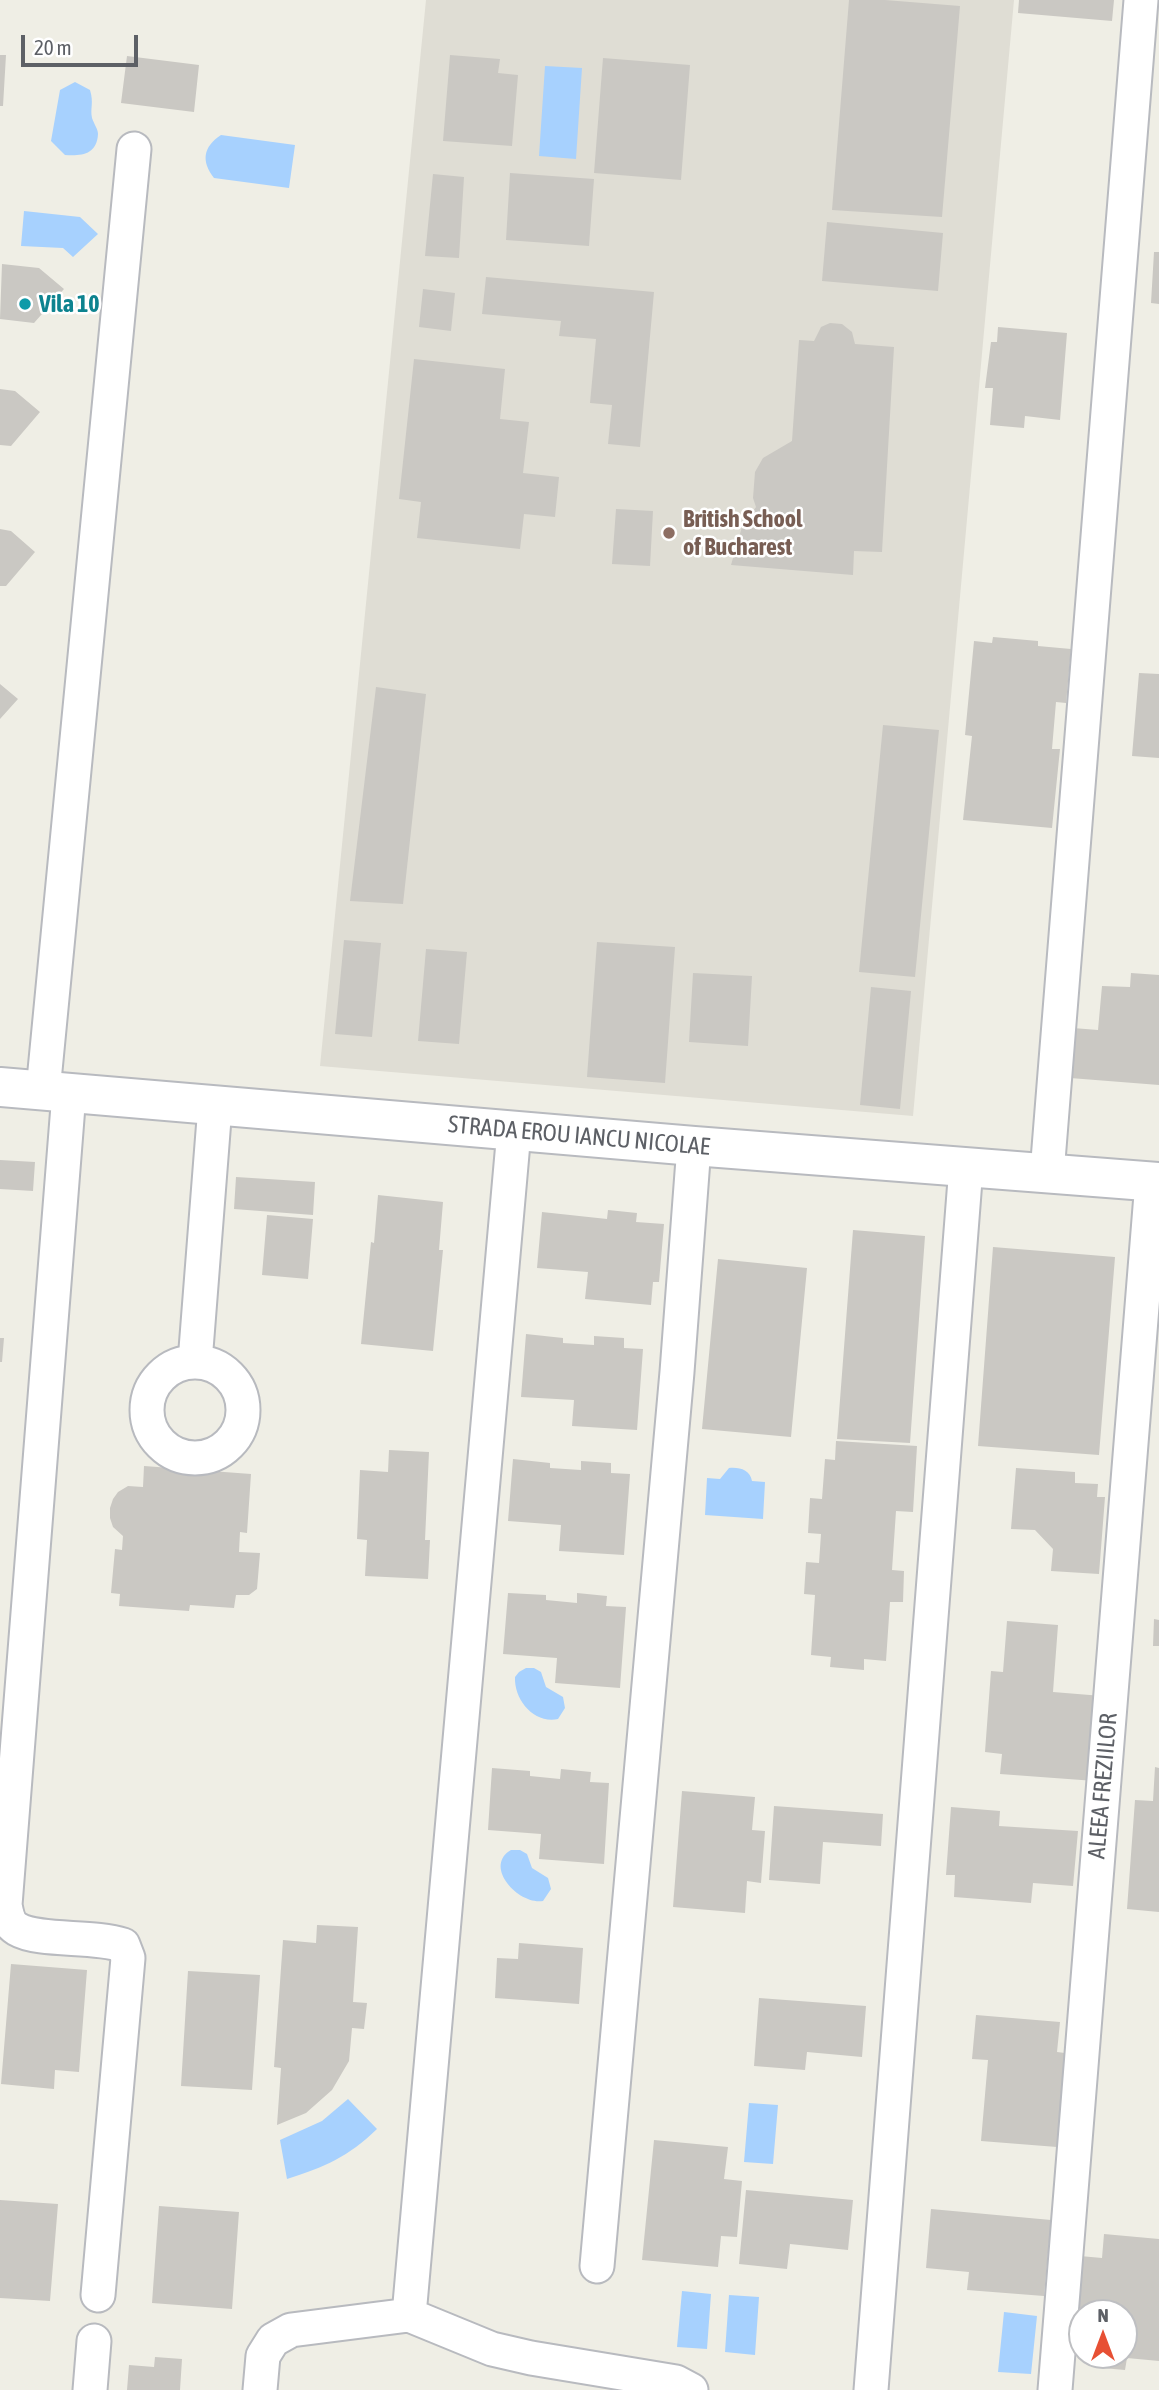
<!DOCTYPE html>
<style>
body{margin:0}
#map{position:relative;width:1159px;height:2390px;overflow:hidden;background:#efeee5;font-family:"Asap Condensed",sans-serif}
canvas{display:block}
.north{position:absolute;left:1068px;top:2299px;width:70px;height:70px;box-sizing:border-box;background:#fff;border:2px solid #bebfc2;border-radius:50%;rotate:0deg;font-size:19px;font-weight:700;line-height:28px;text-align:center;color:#5d6066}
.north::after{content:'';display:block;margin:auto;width:24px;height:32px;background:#e75034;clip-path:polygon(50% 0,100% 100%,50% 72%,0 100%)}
.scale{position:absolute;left:21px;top:35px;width:117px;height:32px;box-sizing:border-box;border:4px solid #5d6066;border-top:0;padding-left:9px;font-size:21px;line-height:24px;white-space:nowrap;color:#5d6066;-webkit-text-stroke:5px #fff;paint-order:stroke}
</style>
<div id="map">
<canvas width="1159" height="2390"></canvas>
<div class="north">N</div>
<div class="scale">20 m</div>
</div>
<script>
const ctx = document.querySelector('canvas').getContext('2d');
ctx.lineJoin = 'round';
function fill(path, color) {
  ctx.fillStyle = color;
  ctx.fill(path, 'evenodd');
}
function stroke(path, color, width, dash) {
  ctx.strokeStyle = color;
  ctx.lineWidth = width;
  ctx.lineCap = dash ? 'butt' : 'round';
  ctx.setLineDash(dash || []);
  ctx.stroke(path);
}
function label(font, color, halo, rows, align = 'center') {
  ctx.font = font + ' "Asap Condensed",sans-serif';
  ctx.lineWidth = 5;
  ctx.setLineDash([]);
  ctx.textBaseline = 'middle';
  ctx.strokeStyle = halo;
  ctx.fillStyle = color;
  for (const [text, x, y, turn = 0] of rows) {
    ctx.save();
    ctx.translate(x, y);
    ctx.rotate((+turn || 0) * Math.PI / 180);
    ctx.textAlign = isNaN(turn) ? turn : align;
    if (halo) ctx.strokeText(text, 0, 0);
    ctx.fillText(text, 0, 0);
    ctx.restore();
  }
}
fill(new Path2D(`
 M426,0h588l-101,1116 -593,-50z`), '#dfddd4');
fill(new Path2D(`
 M545,66l37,2 -6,91 -37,-3z
 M75,82l15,8c4,13 0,18 2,28 2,6 6,11 6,16 -1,21 -17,22 -33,21l-14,-14 9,-51z
 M221,135l74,10 -6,43 -75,-10c-13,-17 -11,-31 7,-43z
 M24,211l56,6 18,17 -25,23 -10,-9 -42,-2z
 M729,1468c11,-1 21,2 23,13l13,1 -2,37 -58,-4 2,-37 13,1z
 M526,1668h8l7,4 5,15 17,10 2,11 -7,11c-24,5 -44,-19 -43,-42l4,-5z
 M511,1850h9l7,4 5,14 16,10 3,11 -8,12c-25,4 -60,-35 -32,-51z
 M348,2099l29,30c-29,28 -52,38 -90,50l-7,-39 42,-19z
 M749,2103l29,2 -5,59 -29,-2z
 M682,2291l29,3 -4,55 -30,-2z
 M729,2295l30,2 -4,58 -30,-3z
 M1004,2312l33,4 -6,58 -33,-2z`), '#a7d1fe');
fill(new Path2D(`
 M849,0h36l75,6 -18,211 -110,-7z
 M1019,0h95l-2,21 -94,-8z
 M0,55h6l-3,51h-3z
 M450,55l50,4 -2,14 20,2 -6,71 -69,-5z
 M127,56l72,9 -5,47 -73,-9z
 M603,58l87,7 -9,115 -87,-7z
 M510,173l84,6 -5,67 -83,-6z
 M433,174l31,3 -5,81 -34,-2z
 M827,222l116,11 -5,58 -116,-10z
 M1154,252h5v52l-8,-1z
 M2,264l37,4 25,21 -30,34 -34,-4z
 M486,277l168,15 -14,155 -32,-3 4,-39 -22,-2 6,-64 -37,-3 2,-15 -79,-7z
 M423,289l32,4 -4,38 -32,-4z
 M830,323l12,1 10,8 3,12 39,3 -12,205 -28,-1 -1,24 -122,-10 11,-38 14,-20 -3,-9 2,-26 8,-14 29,-17 7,-101 15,1 7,-14z
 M998,327l69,6 -7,87 -35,-4 -1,12 -34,-3 3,-37h-8l6,-46h6z
 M414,359l91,10 -5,50 29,3 -6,51 36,4 -4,40 -31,-3 -4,35 -103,-11 4,-36 -22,-3z
 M0,389l15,2 25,21 -29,34 -11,-1z
 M616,509l37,2 -3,55 -38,-2z
 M0,529l11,2 24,21 -29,34h-6z
 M993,637l45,4v5l33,3 -5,54 -10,-1 -4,47h8l-8,79 -89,-8 9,-84 -7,-1 9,-94 18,2z
 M1139,673l20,1v84l-27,-2z
 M0,684l18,15 -18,20z
 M376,687l50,7 -23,210 -53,-3z
 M883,725l56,5 -24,247 -56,-5z
 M344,940l37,3 -9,94 -37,-3z
 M597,942l78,5 -10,136 -78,-6z
 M426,949l41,3 -8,92 -41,-3z
 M693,973l59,3 -4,70 -59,-4z
 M1131,973l28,2v110l-89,-7 3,-50 25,2 4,-44 28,1z
 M871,987l40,4 -11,118 -40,-4z
 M0,1160l35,2 -2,29 -33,-2z
 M236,1177l79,5 -2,33 -79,-6z
 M378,1195l65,7 -4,48h4l-10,101 -72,-7 10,-102 3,1z
 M608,1210l29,3 -1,9 28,2 -5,58h-6l-2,23 -66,-6 3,-27 -51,-4 5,-56 65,7z
 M267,1215l46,4 -5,60 -46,-4z
 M853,1230l72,6 -15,207 -73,-4z
 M993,1247l122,10 -16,198 -121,-9z
 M718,1259l89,9 -16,169 -89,-8z
 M526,1334l37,4v5l31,2v-9l30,2v10l19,1 -6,81 -65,-4 2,-26 -53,-3z
 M0,1338h4l-2,24h-2z
 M836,1441l81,5 -4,66 -17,-1 -4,59 12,1 -1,31h-13l-4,59 -22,-2v11l-34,-3 1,-10 -20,-2 4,-60 -11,-1 2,-32 13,1 2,-29 -13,-1 2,-35 12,1 3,-40 10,1z
 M389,1450l40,2 -4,88h5l-2,39 -63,-3 2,-36 -10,-1 3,-69 28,2z
 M513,1459l37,4v5l31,2v-9l30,2v10l19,1 -6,81 -65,-4 2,-26 -53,-4z
 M144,1466l107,8 -4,59 -7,-1 -1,20 21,1 -3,36 -8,6h-13l-2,13 -44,-3 -1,6 -70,-5 1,-12 -9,-1 4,-44 7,1 1,-14 -10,-9 -3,-9v-10l3,-9 5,-7 10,-6 15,1z
 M1016,1468l59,4v11l23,1 -1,13h8l-6,77 -48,-3 2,-22 -18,-19 -24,-1z
 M508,1593l38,2v5l31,3v-10l30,3 -1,10 20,1 -6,81 -65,-5 2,-25 -54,-4z
 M1154,1619l5,1v26h-6z
 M1007,1621l51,4 -5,67 49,4 -7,85 -95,-7 2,-20 -17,-2 6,-81 12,1z
 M1155,1767l4,1v144l-32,-3 8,-109 18,1z
 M492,1768l38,3v5l30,3 1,-10 30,3 -1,10 19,1 -5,81 -65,-5 2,-25 -53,-4z
 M682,1791l73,6 -3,33 13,1 -4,52 -14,-2 -2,32 -72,-6z
 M774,1806l109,8 -2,32 -58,-4 -3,42 -51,-4z
 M951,1807l49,4 -1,15 79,5 -5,55 -40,-3 -2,20 -77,-6 1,-22h-9z
 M317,1925l41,2 -5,75 14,1 -3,26 -12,-1 -3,33 -17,29 -26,23 -29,12 4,-57 -7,-1 9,-127 33,3z
 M519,1943l64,5 -4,56 -84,-6 2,-40 21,1z
 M11,1964l76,6 -8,102 -24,-2 -1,19 -53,-5z
 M188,1971l72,4 -8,115 -71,-4z
 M759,1998l107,8 -4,51 -55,-5 -2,18 -51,-4z
 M976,2015l84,7 -3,30 8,1 -8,94 -76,-6 7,-81 -16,-1z
 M654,2140l74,7 -4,32 18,2 -5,56 -16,-1 -3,31 -76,-7z
 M746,2190l107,10 -5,50 -58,-6 -3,25 -48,-5z
 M0,2200l58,4 -8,97 -50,-3z
 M159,2206l80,6 -7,97 -80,-6z
 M931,2209l120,11 -7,76 -77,-6 2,-18 -43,-4z
 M1104,2234l55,5v122l-32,-3 -2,12 -34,-3v-12h33v-42h-42v17h-8l6,-74 22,2z
 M155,2357l27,2 -2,31h-53l2,-25 25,2z`), '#cac8c3');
const minor = new Path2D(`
 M43,1091l91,-942
 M69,1093l-64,812c2,10 3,19 12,24 22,13 76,6 106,16l5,13 -30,337
 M1047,1173l94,-1173
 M195,1362l20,-256
 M147 1410a48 48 0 1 1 96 0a48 48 0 1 1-96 0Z
 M597,2266l80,-894 17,-226
 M409,2315l105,-1184
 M90,2390l4,-49
 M260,2390l3,-34 10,-16 18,-10 118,-15 83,34 39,9 145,24 15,8
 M871,2390l95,-1223
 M1055,2390l97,-1208`);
const tertiary = new Path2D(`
 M0,1087l694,59 465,36`);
stroke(minor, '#b8babf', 37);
stroke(tertiary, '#b8babf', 42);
stroke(minor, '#fff', 33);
stroke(tertiary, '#fff', 38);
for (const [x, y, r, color] of [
 [25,304,7,"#0f9aa8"],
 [669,533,7,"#8d6e63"]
]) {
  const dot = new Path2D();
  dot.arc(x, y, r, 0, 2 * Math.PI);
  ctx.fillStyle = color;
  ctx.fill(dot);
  stroke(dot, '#fff', 2.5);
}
label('bold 24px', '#0d838f', '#fff', [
 ["Vila 10",39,304]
], 'left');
label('bold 24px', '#785e54', '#fff', [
 ["British School",683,519],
 ["of Bucharest",683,547]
], 'left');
label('24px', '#5d6066', '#fff', [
 ["STRADA EROU IANCU NICOLAE",579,1136,5],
 ["ALEEA FREZIILOR",1103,1786,-85]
]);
</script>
